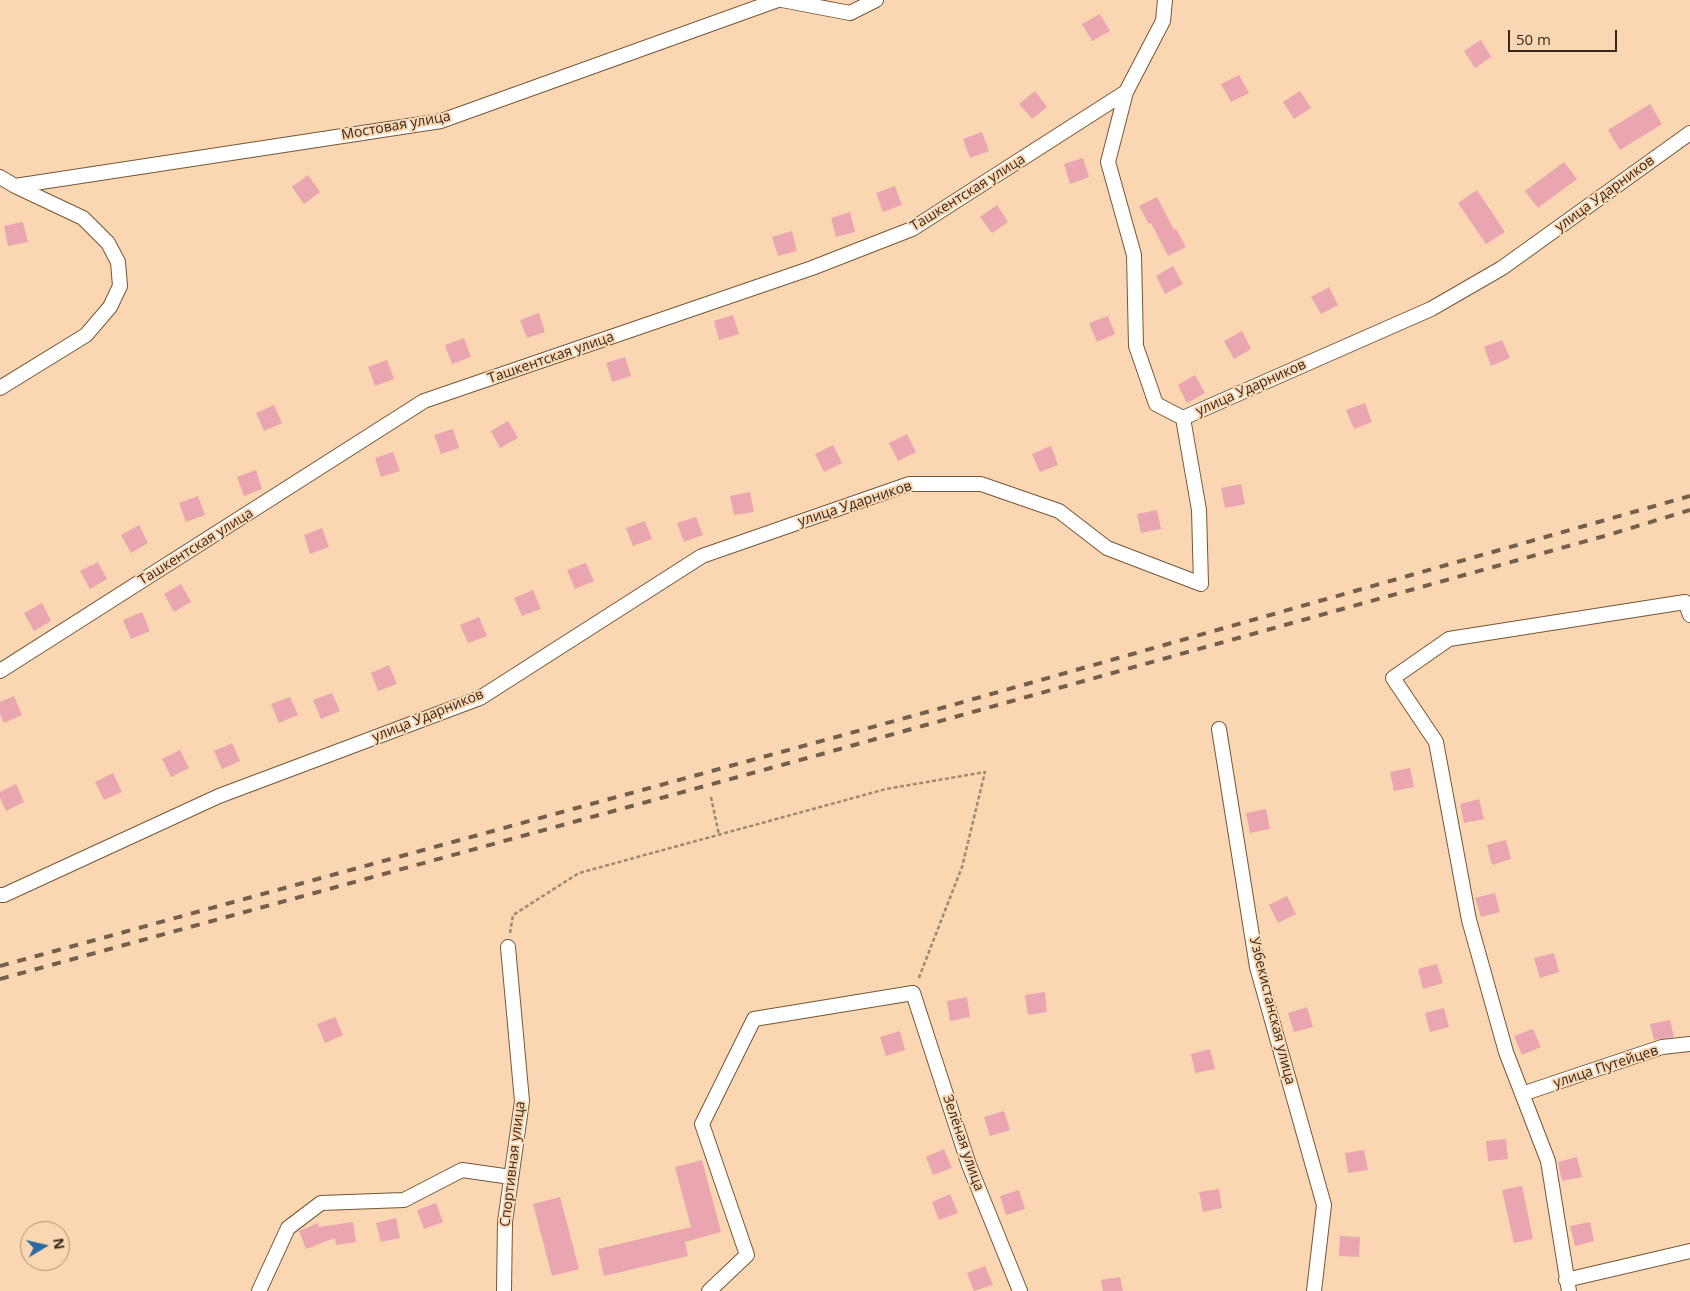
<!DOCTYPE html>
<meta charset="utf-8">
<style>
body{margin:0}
#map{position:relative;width:1690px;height:1291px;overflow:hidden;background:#fad7b2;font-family:"Open Sans",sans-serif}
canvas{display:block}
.north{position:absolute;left:20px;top:1221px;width:50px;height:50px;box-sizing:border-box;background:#fad7b2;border:1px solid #ac9176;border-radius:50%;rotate:81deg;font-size:14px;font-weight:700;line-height:20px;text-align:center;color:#36291b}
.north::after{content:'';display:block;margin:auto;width:18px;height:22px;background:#2b6aa1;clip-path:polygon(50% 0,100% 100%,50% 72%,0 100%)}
.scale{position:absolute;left:1508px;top:30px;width:109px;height:22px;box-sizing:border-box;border:2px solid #36291b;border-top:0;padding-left:6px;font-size:15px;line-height:18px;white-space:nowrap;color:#36291b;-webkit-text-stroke:4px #fad7b2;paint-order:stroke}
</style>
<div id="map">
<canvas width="1690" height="1291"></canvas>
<div class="north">N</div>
<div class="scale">50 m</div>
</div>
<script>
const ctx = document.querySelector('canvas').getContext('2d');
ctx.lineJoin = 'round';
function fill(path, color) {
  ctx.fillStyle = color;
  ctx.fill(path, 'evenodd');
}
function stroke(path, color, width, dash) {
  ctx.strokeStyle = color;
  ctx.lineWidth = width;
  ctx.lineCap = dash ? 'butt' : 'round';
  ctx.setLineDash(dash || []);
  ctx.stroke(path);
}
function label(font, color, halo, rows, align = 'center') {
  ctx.font = font + ' "Open Sans",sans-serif';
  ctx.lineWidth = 4;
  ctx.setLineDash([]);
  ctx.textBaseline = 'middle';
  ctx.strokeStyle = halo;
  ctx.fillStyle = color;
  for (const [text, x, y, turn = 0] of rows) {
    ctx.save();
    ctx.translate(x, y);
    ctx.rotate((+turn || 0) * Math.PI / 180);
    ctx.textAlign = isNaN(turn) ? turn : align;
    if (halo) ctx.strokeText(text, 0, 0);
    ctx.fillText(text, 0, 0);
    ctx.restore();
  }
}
fill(new Path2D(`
 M1100,14l10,17 -18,10 -10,-17z
 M1481,40l10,17 -16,11 -11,-17z
 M1239,75l10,18 -18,9 -10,-18z
 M1035,91l12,16 -15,12 -13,-15z
 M1300,91l11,17 -17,11 -11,-17z
 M1650,104l12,20 -42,26 -12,-20z
 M982,132l7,19 -19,7 -7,-19z
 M1083,158l6,19 -19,7 -6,-20z
 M1564,162l13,17 -39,29 -13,-17z
 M308,175l12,17 -16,12 -12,-17z
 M895,186l7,19 -19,7 -7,-19z
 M1477,190l28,42 -19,12 -28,-41z
 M1157,197l17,33 2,-1 10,18 -18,9 -17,-33 -2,1 -10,-18z
 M997,205l11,17 -16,11 -12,-16z
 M850,212l5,20 -19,5 -5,-19z
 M23,222l5,20 -20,4 -4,-20z
 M792,231l5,20 -19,5 -6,-19z
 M1173,266l10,18 -18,10 -9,-18z
 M1329,287l9,18 -17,9 -10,-17z
 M539,313l6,19 -18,6 -7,-18z
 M733,315l6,19 -20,6 -5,-19z
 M1108,316l7,18 -18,8 -8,-19z
 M1242,331l9,18 -17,10 -10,-18z
 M464,338l7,19 -19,7 -7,-19z
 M1502,340l8,18 -19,8 -7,-19z
 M625,357l6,19 -19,6 -6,-19z
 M387,360l7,19 -19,7 -7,-19z
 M1195,375l10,18 -18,10 -9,-18z
 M1365,403l7,19 -18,7 -8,-19z
 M274,405l8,18 -18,8 -8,-18z
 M508,421l10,17 -18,10 -9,-17z
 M453,429l6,19 -18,6 -7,-19z
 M907,434l9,18 -18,9 -9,-18z
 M833,445l9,18 -18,9 -9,-18z
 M1051,446l7,19 -18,7 -8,-18z
 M393,452l7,19 -19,6 -6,-19z
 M256,470l6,19 -18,7 -7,-19z
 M1241,484l4,20 -20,4 -4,-20z
 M750,492l4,20 -20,3 -4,-19z
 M198,496l7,19 -19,7 -7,-19z
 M1157,510l4,19 -20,4 -4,-19z
 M696,517l7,18 -19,7 -7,-19z
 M645,521l7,18 -19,7 -7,-18z
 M139,525l9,18 -17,10 -10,-18z
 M322,528l7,19 -19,7 -6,-19z
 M98,562l9,17 -17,10 -10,-18z
 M586,563l8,18 -19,8 -8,-19z
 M181,584l10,18 -17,10 -10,-18z
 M533,590l8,19 -19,7 -8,-18z
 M42,603l9,18 -17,10 -10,-18z
 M142,612l8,19 -19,8 -8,-19z
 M479,617l8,19 -19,7 -8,-18z
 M389,665l8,19 -19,7 -7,-18z
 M332,693l8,18 -19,8 -8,-19z
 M14,696l8,19 -18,8 -4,-9v-12z
 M290,697l8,18 -19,8 -8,-19z
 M232,743l8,18 -18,8 -8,-18z
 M180,750l9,18 -18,9 -9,-18z
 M1410,768l4,19 -20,4 -4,-19z
 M113,773l9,19 -18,8 -9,-18z
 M16,784l8,18 -18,9 -6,-13v-6z
 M1479,799l5,20 -20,4 -4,-19z
 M1266,809l4,20 -20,4 -4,-20z
 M1506,840l5,19 -19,6 -5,-20z
 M1495,893l5,19 -19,5 -6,-19z
 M1287,896l9,18 -18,9 -9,-18z
 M1554,953l5,19 -19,6 -6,-20z
 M1437,964l6,19 -20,6 -5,-20z
 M1045,992l2,20 -19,3 -3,-20z
 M967,997l3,20 -20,4 -3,-20z
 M1307,1007l6,20 -19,5 -6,-19z
 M1444,1008l5,19 -19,5 -5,-19z
 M335,1017l8,18 -18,8 -8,-19z
 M1670,1020l4,17 -20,3 -4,-16z
 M1533,1029l8,18 -19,8 -8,-19z
 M900,1031l5,19 -19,6 -6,-19z
 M1210,1049l5,20 -20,4 -4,-19z
 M1004,1111l6,19 -20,6 -6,-19z
 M1506,1139l2,20 -20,2 -2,-20z
 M944,1149l8,19 -19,7 -7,-18z
 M1364,1150l4,20 -20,3 -3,-20z
 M1577,1157l5,20 -20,4 -4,-19z
 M702,1160l19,72 -36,10 3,14 -84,20 -6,-27 93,-22 -16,-60z
 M1522,1186l11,53 -19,4 -12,-53z
 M1219,1189l3,19 -19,4 -4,-20z
 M1019,1190l6,19 -19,6 -6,-19z
 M950,1194l8,19 -19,7 -7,-18z
 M560,1197l19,72 -27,7 -19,-72z
 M436,1203l7,19 -19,7 -7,-19z
 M396,1218l4,20 -19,4 -5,-19z
 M353,1222l3,20 -20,3 -1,-7 -29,11 -7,-18 19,-8 1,4z
 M1590,1222l4,19 -19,5 -5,-20z
 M1340,1236l20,1 -1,20 -20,-1z
 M985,1266l8,19 -19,6 -7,-18z
 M1120,1277l3,14h-20l-2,-11z`), '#e9a5b0');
const street = new Path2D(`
 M782,0l68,13 26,-13
 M1165,0l-2,21 -37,71 -18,70 26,93 2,91 20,58 27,14
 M0,177l15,9 426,-65 337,-121
 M0,388l86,-53 24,-28 10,-21 -2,-24 -10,-19 -25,-25 -68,-32
 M0,671l424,-270 388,-133 100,-39 214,-137
 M1219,729l38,238 67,238 -10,86
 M0,895h4l215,-99 261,-98 222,-142 207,-72h72l78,27 48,37 94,36 -2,-74 -16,-92 248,-109 71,-41 188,-135
 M1522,1094l140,-47 28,-3
 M1566,1280l124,-29
 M259,1291l29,-63 33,-25 83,-3 58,-30 49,7
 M504,1291l1,-69 17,-121 -14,-154
 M709,1291l38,-36 -45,-131 52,-105 159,-26 56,172 51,126
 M1569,1291l-21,-130 -42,-109 -37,-132 -33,-178 -43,-64 56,-39 236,-37 5,13`);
stroke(street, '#755736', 16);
stroke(new Path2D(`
 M711,797l8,38
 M510,933l3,-18 66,-42 307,-84 99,-17 -23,95 -44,113`), '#a1886e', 2.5, [4, 2.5]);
stroke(street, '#fff', 14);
stroke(new Path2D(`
 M0,966l949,-260 741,-210
 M0,979l811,-222 797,-222 82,-25`), '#735f4a', 4, [9, 9]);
label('14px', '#36291b', '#fad7b2', [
 ["Мостовая улица",396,126,-10],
 ["Ташкентская улица",968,193,-32],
 ["улица Ударников",1605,194,-36],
 ["Ташкентская улица",551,358,-19],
 ["улица Ударников",1251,388,-24],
 ["улица Ударников",855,504,-18],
 ["Ташкентская улица",196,547,-32],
 ["улица Ударников",428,716,-22],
 ["Узбекистанская улица",1272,1011,76],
 ["улица Путейцев",1606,1067,-18],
 ["Зелёная улица",963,1143,71],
 ["Спортивная улица",513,1164,-83]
]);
</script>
